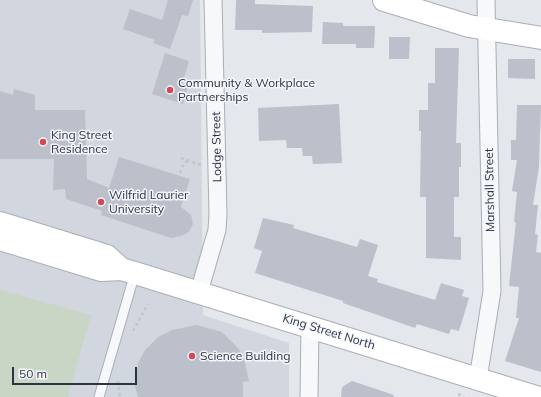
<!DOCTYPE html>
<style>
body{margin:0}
#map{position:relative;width:541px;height:397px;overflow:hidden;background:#e4e7ec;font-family:Mulish,sans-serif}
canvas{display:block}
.scale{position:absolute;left:12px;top:367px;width:125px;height:18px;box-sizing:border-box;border:2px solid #2b3445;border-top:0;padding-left:5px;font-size:12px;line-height:14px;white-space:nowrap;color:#2b3445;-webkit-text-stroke:3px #f4f6f9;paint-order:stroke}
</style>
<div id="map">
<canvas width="541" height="397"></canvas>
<div class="scale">50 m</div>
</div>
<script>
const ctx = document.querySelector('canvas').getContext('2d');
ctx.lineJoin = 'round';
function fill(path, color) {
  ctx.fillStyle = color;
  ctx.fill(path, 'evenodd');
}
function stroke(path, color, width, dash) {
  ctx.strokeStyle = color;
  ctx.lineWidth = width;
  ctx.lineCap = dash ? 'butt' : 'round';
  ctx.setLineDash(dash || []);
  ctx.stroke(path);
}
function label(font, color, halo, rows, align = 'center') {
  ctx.font = font + ' Mulish,sans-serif';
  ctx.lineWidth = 3;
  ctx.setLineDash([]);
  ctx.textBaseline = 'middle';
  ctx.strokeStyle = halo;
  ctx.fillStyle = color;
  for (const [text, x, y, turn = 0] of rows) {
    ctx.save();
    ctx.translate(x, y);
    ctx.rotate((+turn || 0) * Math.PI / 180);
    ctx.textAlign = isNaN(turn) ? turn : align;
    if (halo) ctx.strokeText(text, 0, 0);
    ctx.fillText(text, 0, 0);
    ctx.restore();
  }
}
fill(new Path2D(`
 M0,0h200l3,315 86,28v54h-289z`), '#d2d6de');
fill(new Path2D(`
 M0,290l91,25 -23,82h-68z`), '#c9d6c5');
fill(new Path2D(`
 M168,0h25l-5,16 -6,-1 -12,34 -17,-6 2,-3 -32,-11 7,-20 32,11z
 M236,0h19v4l58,2 -1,26 -50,1v-3h-27z
 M323,22l20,1v3h32l-1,22h-18v-4h-34z
 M389,37h21l-1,22h-20z
 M435,48h24l-3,95h5v24h-2v30h-5v40h7v23l-35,-2v-61h-6l1,-66h-2v-21h9v-27h7z
 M165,53l24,8 -7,23 6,2 -5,18 -31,-10z
 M508,59h27v20l-27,-1z
 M14,89l21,6v15h50l2,69 22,9 10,-31 71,22 -9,28 10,8 2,9 -4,8 -8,4 -10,2 -70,-23 1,-4 -36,-12 -1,-10 -12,1 1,-31h-54v-68l13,4z
 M339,104l3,59 -29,1 -1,-8h-9l-1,-8h-15l-1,-8 -27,1 -1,-33z
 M517,105h24l-2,62 -6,38h5l-3,29 3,1 -2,17 5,1v119l-36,-11 14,-43h-3l3,-31 -10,-1 7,-64h-2l3,-30 -5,-1 5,-31h-6v-20h5z
 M263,218l31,7 -1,3 64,19 3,-8 18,6 -10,31 10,3 -1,3 58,18 6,-17 23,7 -2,6 7,2 -10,33 -8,-2 -2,5 -32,-10 -2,4 -72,-25v-2l-88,-28 7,-22 -8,-3z
 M197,325l25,7 17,17 6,14 4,18 -6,1v15h-105l-3,-11 3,-23 7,-13 13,-13 14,-7z
 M352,381l42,14 -1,2h-52l1,-10z`), '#bbc0ca');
const lane = new Path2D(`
 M99,397l36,-124`);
const street = new Path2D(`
 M199,292l18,-62 1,-16 -5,-214
 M478,379l14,-88 -6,-291
 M309,397l1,-71`);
const secondary = new Path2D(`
 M384,0l85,26 72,12
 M0,223l107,33 14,13
 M0,239l101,31 20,-1 14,4 401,124`);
stroke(lane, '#a9aeb7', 11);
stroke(street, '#a9aeb7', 19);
stroke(secondary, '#a9aeb7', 24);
stroke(new Path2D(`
 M181,158l20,7
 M180,173l2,-6 6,-7
 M133,331l15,-27
 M118,381l2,16
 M458,394l6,3`), '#c2c5cb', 2.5, [3, 3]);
stroke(lane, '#f7f8fa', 9);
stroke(street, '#f7f8fa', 17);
stroke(secondary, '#fff', 22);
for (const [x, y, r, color] of [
 [170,90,4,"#d1495b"],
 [43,142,4,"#d1495b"],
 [101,202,4,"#d1495b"],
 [192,356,4,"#d1495b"]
]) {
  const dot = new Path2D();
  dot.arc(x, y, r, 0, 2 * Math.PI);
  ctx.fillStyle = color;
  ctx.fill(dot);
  stroke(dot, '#f4f6f9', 1.5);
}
label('12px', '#2b3445', '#f4f6f9', [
 ["Community & Workplace",178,83],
 ["Partnerships",178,97],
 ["King Street",51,135],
 ["Residence",51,149],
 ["Wilfrid Laurier",109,195],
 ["University",109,209],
 ["Science Building",200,356]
], 'left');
label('12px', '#2b3445', '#f4f6f9', [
 ["Lodge Street",217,147,-91],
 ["Marshall Street",490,190,-91],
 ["King Street North",329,332,17]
]);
</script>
